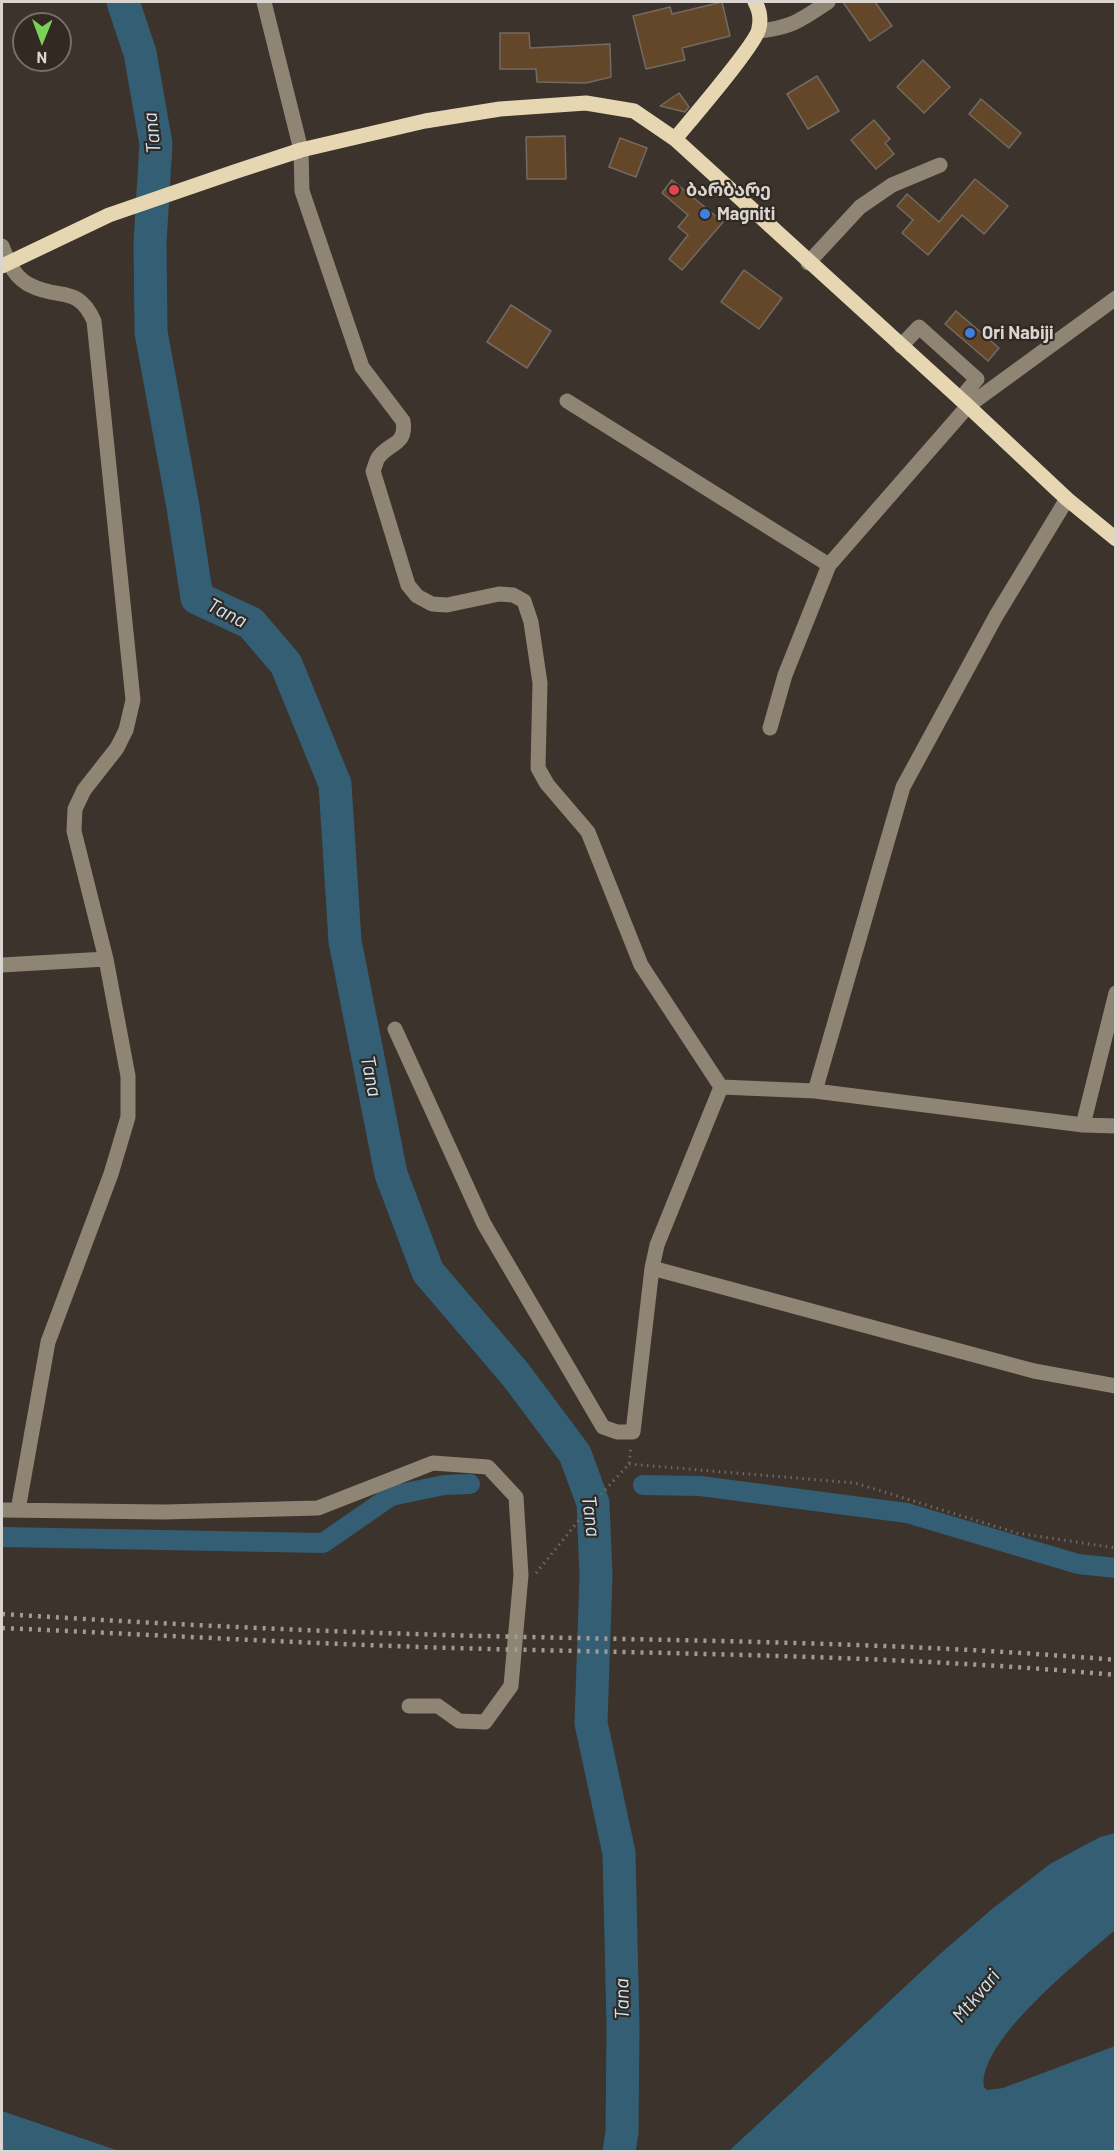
<!DOCTYPE html>
<meta charset="utf-8">
<style>
body{margin:0}
#map{position:relative;width:1117px;height:2153px;overflow:hidden;background:#3b332c;font-family:Barlow,sans-serif}
canvas{display:block}
.frame{position:absolute;inset:0;border:3px solid #dad5d1;pointer-events:none}
.north{position:absolute;left:12px;top:12px;width:60px;height:60px;box-sizing:border-box;background:#312922;border:2px solid #756e68;border-radius:50%;rotate:181deg;font-size:16px;font-weight:700;line-height:24px;text-align:center;color:#dad5d1}
.north::after{content:'';display:block;margin:auto;width:21px;height:27px;background:#7bd156;clip-path:polygon(50% 0,100% 100%,50% 72%,0 100%)}
</style>
<div id="map">
<canvas width="1117" height="2153"></canvas>
<div class="frame"></div>
<div class="north">N</div>
</div>
<script>
const ctx = document.querySelector('canvas').getContext('2d');
ctx.lineJoin = 'round';
function fill(path, color) {
  ctx.fillStyle = color;
  ctx.fill(path, 'evenodd');
}
function stroke(path, color, width, dash) {
  ctx.strokeStyle = color;
  ctx.lineWidth = width;
  ctx.lineCap = dash ? 'butt' : 'round';
  ctx.setLineDash(dash || []);
  ctx.stroke(path);
}
function label(font, color, halo, rows, align = 'center') {
  ctx.font = font + ' Barlow,"Noto Sans Georgian",sans-serif';
  ctx.lineWidth = 4.5;
  ctx.setLineDash([]);
  ctx.textBaseline = 'middle';
  ctx.strokeStyle = halo;
  ctx.fillStyle = color;
  for (const [text, x, y, turn = 0] of rows) {
    ctx.save();
    ctx.translate(x, y);
    ctx.rotate((+turn || 0) * Math.PI / 180);
    ctx.textAlign = isNaN(turn) ? turn : align;
    if (halo) ctx.strokeText(text, 0, 0);
    ctx.fillText(text, 0, 0);
    ctx.restore();
  }
}
fill(new Path2D(`
 M1115,1833v97c-33,29 -138,111 -131,157l3,3 16,-2 112,-42v105h-386l211,-197 52,-45 58,-45 50,-27z
 M2,2111l117,40h-117z`), '#335e74');
stroke(new Path2D(`
 M643,1485l57,1 207,27 171,51 38,4
 M2,1537l321,6 68,-47 53,-11 26,-1`), '#335e74', 20);
stroke(new Path2D(`
 M123,2l17,51 16,91 -6,98 1,90 32,175 14,91 54,25 35,41 49,120 10,157 46,233 37,98 88,103 59,79 18,49 3,72 -5,148 28,130 4,173 -1,106 -3,20`), '#335e74', 33);
const building = new Path2D(`
 M722,2l8,34 -48,12 3,12 -39,9 -13,-53 37,-9 2,7z
 M843,2h32l17,24 -22,15z
 M500,33h29l1,15 80,-4 1,33 -25,6 -49,-1 -1,-13h-36z
 M923,60l27,27 -26,26 -27,-26z
 M817,76l22,35 -31,18 -21,-35z
 M679,93l10,14 -4,5 -25,-6z
 M981,99l40,34 -12,15 -40,-34z
 M874,120l16,19 -5,4 9,11 -18,15 -25,-29z
 M565,136l1,43h-39l-1,-42z
 M620,138l27,10 -11,29 -27,-10z
 M975,179l33,27 -24,28 -22,-19 -34,40 -26,-22 11,-13 -16,-14 10,-12 32,28z
 M672,180l51,42 -41,48 -13,-11 19,-24 -10,-8 10,-12 -26,-22z
 M744,270l38,28 -23,31 -38,-27z
 M511,305l40,26 -24,37 -40,-26z
 M956,311l43,37 -11,13 -43,-37z`);
fill(building, '#644729');
stroke(building, '#736a62', 1.5);
stroke(new Path2D(`
 M629,1464l226,19 162,50 99,15
 M536,1573l57,-70 36,-39 2,-18`), '#706963', 3, [1.5, 4.5]);
stroke(new Path2D(`
 M264,2l37,148 1,41 60,176 41,54c4,25 -14,21 -25,37 -2,3 -3,9 -5,13l35,114 9,11 15,8 15,1 52,-11 14,1 11,6 7,21 9,61 -2,85 9,16 41,48 53,133 80,122 94,4 268,34 33,1
 M759,31c34,-4 42,-11 69,-29
 M2,246c6,16 13,33 30,40 28,14 46,-1 62,35l39,379 -7,30 -9,18 -33,42 -9,19 -1,22 32,128 22,117v41l-17,57 -63,168 -30,168
 M808,263l52,-56 32,-22 48,-20
 M901,346l18,-19 58,52 -17,20
 M567,401l262,164 139,-159 148,-108
 M770,728l15,-53 44,-110
 M2,965l104,-6
 M395,1029l89,195 119,203 14,5h16l19,-164 5,-23 64,-158
 M815,1091l88,-304 93,-171 71,-117
 M1083,1125l33,-132
 M652,1268l382,103 82,15
 M2,1510l162,2 154,-4 115,-45 55,4 28,30 5,78 -10,111 -26,36 -26,-1 -21,-15h-29`), '#8e8574', 15);
stroke(new Path2D(`
 M675,139c13,-16 83,-97 84,-111 2,-9 0,-19 -4,-26
 M2,266l107,-51 125,-43 67,-22 124,-29 75,-12 86,-6 48,8 41,28 293,267 99,93 49,40`), '#e7d6b2', 15);
stroke(new Path2D(`
 M2,1614c160,10 320,18 481,22 211,5 422,6 633,24
 M2,1628c162,7 324,17 487,21 209,5 418,7 627,26`), '#a19b96', 4.5, [3, 6]);
for (const [x, y, r, color] of [
 [674,190,6,"#e0444e"],
 [705,214,6,"#3f7fe0"],
 [970,333,6,"#3f7fe0"]
]) {
  const dot = new Path2D();
  dot.arc(x, y, r, 0, 2 * Math.PI);
  ctx.fillStyle = color;
  ctx.fill(dot);
  stroke(dot, '#312922', 2);
}
label('bold 18px', '#dad5d1', '#312922', [
 ["ბარბარე",686,190],
 ["Magniti",717,214],
 ["Ori Nabiji",982,333]
], 'left');
label('italic 20px', '#cce7f7', '#312922', [
 ["Tana",152,133,-96],
 ["Tana",227,613,27],
 ["Tana",371,1076,79],
 ["Tana",591,1516,83],
 ["Mtkvari",976,1996,-50],
 ["Tana",622,1999,-91]
]);
</script>
